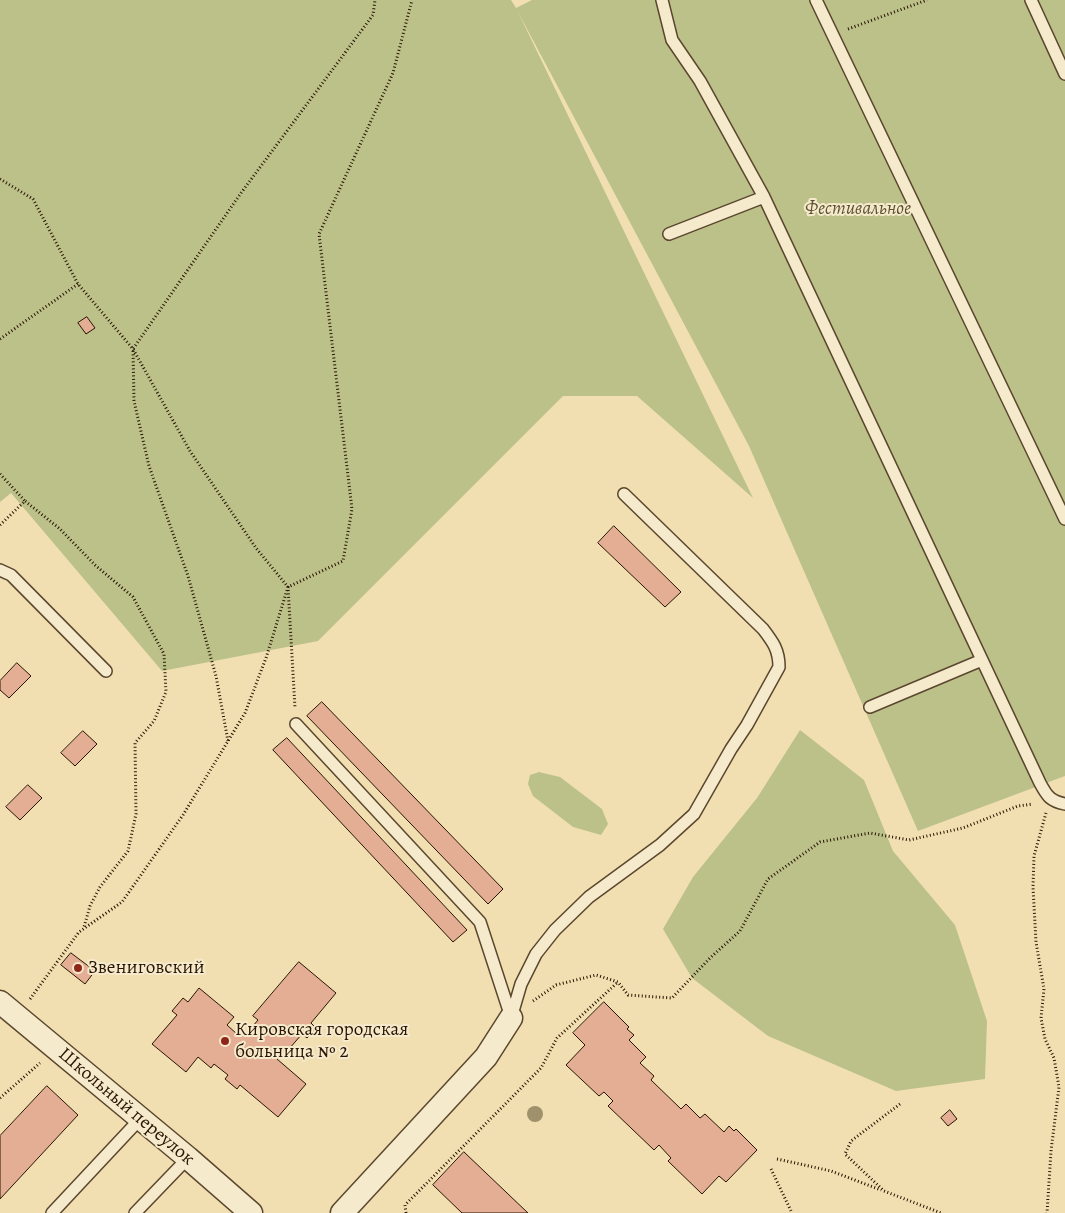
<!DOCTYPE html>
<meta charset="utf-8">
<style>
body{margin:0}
canvas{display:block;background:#f1dfb1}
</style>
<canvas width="1065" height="1213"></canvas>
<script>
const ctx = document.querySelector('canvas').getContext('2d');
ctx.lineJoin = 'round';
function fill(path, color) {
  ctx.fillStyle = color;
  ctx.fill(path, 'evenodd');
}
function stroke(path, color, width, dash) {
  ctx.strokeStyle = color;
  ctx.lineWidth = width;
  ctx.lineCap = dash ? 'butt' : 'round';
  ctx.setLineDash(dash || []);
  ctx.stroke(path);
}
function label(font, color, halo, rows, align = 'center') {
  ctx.font = font + ' Alegreya,serif';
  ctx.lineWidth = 4;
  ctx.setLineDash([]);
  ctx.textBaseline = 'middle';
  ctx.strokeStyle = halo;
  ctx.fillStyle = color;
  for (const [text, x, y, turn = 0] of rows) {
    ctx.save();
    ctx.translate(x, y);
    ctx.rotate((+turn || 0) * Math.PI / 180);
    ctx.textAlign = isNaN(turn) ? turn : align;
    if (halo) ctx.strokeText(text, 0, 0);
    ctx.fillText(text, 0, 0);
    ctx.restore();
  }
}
fill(new Path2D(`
 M0,0h511l5,8 16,-8h533v776l-147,55 -169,-385 -231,-434 235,486 -116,-102h-74l-245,245 -156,30 -151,-178 -11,9z
 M800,730l64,50 29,71 62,74 32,96 -2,58 -89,12 -128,-55 -76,-58 -29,-49 30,-52 64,-79z
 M539,772l21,5 42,32 6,15 -7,11 -28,-8 -40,-31 -5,-12 2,-9z`), '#bcc18a');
const building = new Path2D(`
 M87,317l8,11 -9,6 -8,-11z
 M614,526l67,66 -16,15 -67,-64z
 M17,663l14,13 -22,22 -9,-8v-9z
 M322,702l181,187 -15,15 -181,-188z
 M83,731l14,13 -22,22 -14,-13z
 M287,738l180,192 -14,12 -180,-192z
 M28,785l14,13 -22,22 -14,-13z
 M71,953l24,18 -10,13 -24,-19z
 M299,962l37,31 -25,30 5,5 -9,10 -5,-4 -13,15 -3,-2 -9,12 29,25 -28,33 -38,-32 -3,4 -12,-10 3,-4 -14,-11 -3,4 -13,-11 -12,15 -34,-28 25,-29 -5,-4 11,-13 5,4 11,-14 35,29 -7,8 11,10 3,-4 5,3 12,-14 -5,-4z
 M604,1002l25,25 -2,2 7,6 -5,5 17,17 -6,6 14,13 -3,4 30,29 5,-5 14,14 5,-4 19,18 5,-6 5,5 2,-2 21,21 -31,32 -7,-6 -17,18 -34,-33 3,-3 -12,-13 -5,5 -46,-44 5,-5 -9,-9 -5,4 -33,-31 19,-20 -12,-12z
 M47,1086l31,29 -78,84v-63z
 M950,1110l7,9 -9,7 -7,-8z
 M464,1152l64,61h-66l-29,-28z`);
fill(building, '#e3ae94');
stroke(building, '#281402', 1);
const lane = new Path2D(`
 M662,0l10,40 28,41 64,116 276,586c7,13 10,18 25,21
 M816,0l249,519
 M1031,0l34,74
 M669,234l95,-37
 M0,570l11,5 95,96
 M870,707l112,-47
 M296,724l184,198 31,95
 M511,1018l10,-34 15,-30 19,-24 34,-33 71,-52 34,-31 37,-65 16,-24 32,-58c0,-17 -6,-25 -16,-38l-139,-135
 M52,1213l88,-94
 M135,1213l53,-55`);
const street = new Path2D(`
 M0,1002l188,156 63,55
 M342,1213l144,-156 25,-39`);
stroke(lane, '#5a472e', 14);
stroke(street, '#5a472e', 25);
stroke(new Path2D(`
 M848,29l79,-29
 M0,179l33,20 45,85 55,65 57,102 66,97 32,39 7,121
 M0,339l78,-55
 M0,474l25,27
 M0,525l25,-24 35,28 35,36 38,32 31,57 2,38 -12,29 -19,22 1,71 -8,37 -28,36 -10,19 -6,21
 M228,741l-12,-65 -28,-100 -39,-110 -15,-65 -1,-52 108,-156 132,-178 2,-15
 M1046,813l-12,43 -1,31 3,55 8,47 -3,29 4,21 9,19 5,29 -8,64 -4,62
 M30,999l49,-67 43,-30 61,-87 62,-102 21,-55 22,-71 55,-26 9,-52 -33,-275 74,-161 19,-73
 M533,1001l23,-16 40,-10 22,7 10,13 44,3 38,-40 30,-27 28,-52 52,-37 50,-9 39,7 54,-12 55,-22 15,-2
 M0,1098l40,-35
 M900,1104l-49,37 -6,13 39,37 57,22
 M777,1159l54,12 50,19
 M771,1169l21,44
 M406,1213l-1,-8 136,-137 16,-30 61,-56`), '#281402', 3, [1, 2.5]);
stroke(lane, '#f6eacc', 11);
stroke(street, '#f6eacc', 22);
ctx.fillStyle = '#9f916b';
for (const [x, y] of [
 [535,1114]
]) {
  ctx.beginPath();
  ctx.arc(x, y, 8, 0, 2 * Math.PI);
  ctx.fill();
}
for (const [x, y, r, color] of [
 [78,968,5,"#8f2418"],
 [225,1041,5,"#8f2418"]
]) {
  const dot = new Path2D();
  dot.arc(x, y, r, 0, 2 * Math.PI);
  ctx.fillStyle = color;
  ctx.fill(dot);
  stroke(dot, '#f6eacc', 2);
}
label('italic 19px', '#5c5132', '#f6eacc', [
 ["Фестивальное",858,209]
]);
label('19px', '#281402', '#f6eacc', [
 ["Звениговский",88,968],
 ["Кировская городская",235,1030],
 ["больница № 2",235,1052]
], 'left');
label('19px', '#281402', '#f6eacc', [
 ["Школьный переулок",126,1107,40]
]);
</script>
